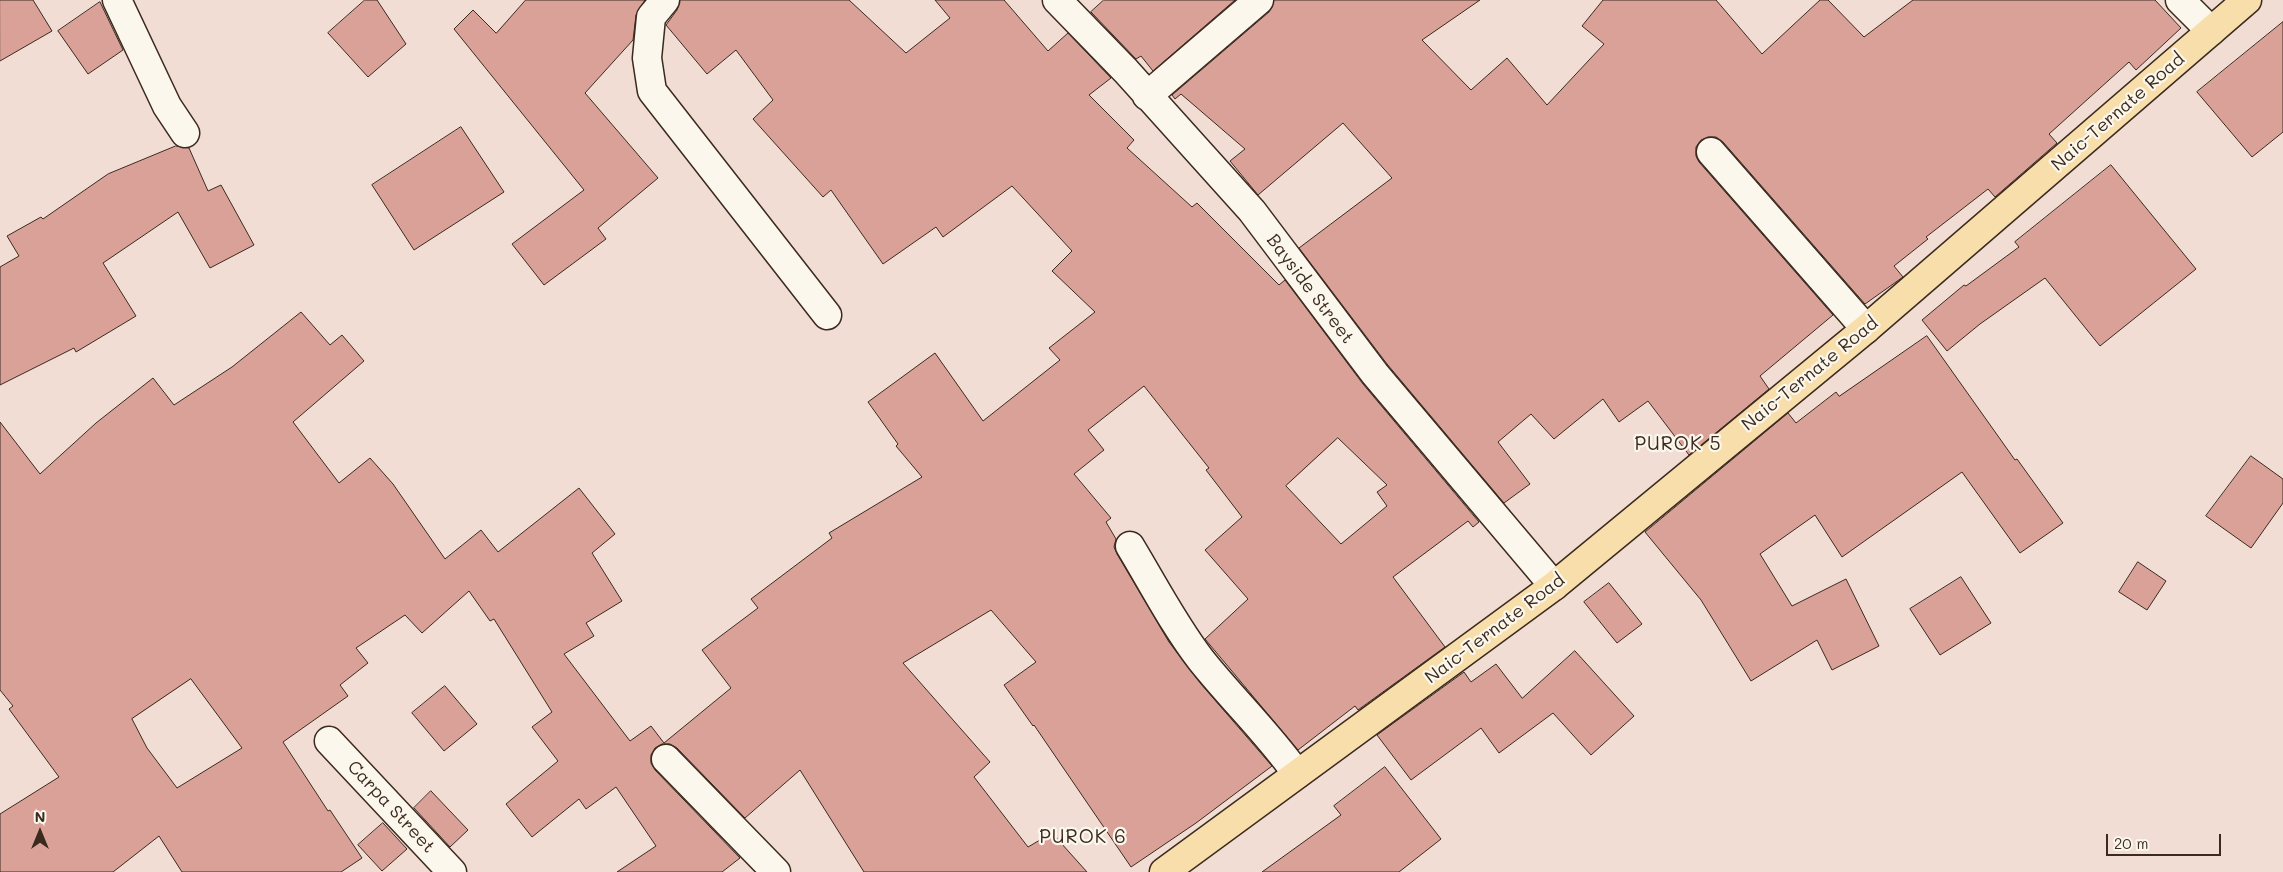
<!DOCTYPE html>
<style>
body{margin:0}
#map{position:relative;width:2283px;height:872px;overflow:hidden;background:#f1ddd3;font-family:Mali,sans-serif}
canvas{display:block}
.north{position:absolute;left:15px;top:807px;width:50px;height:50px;-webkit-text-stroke:4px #fbf7ec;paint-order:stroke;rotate:0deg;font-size:14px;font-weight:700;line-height:20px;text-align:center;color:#3b2a1e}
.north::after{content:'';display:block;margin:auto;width:18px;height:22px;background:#3b2a1e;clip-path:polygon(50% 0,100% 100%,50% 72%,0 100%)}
.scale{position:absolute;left:2106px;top:834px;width:115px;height:22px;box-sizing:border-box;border:2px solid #3b2a1e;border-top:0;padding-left:6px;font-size:15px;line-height:18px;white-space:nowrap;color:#3b2a1e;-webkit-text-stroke:4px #fbf7ec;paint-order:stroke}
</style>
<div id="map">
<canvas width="2283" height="872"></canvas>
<div class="north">N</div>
<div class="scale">20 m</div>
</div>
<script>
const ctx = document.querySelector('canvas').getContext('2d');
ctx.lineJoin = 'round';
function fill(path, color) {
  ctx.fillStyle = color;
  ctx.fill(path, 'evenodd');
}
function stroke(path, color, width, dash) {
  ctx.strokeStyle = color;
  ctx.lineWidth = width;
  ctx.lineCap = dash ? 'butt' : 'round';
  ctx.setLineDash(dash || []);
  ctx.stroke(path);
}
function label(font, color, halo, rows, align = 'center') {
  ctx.font = font + ' Mali,sans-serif';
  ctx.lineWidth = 4.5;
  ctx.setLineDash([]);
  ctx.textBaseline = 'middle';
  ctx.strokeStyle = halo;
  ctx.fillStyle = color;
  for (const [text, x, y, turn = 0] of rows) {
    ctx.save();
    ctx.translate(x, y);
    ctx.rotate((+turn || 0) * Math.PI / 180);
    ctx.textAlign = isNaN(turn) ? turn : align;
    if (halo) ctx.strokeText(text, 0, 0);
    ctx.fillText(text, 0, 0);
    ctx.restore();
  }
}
const building = new Path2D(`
 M0,0h33l19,31 -52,30z
 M365,0h12l29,44 -38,33 -40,-44z
 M526,0h119l-9,15 -3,25 -48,53 73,85 -60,50 8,11 -62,46 -32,-41 72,-54 -130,-161 19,-19 23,23z
 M680,0h169l57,53 44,-35 -15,-18h69l44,51 20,-18 43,45 -22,17 45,45 -7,8 65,59 5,-4 82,82 6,-5 78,104 116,138 -6,5 -5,-6 -75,56 52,70 -87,63 -3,-4 -57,44 -93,-111 43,-40 -43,-49 37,-33 -36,-47 3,-2 -65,-82 -56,44 16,20 -30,24 37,44 -5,4 10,17 -2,8 3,7 52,88 32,42 71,82 -76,57 -65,44 -97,-142 -1,1 -29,-41 32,-23 -45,-52 -88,53 87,99 -16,15 54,70 24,-14 35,39h-223l-64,-102 -55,48 -68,-70 -7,-4h-8l-7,4 -4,7v8l4,7 85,88 -18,14h-105l39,-26 -40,-59 -30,22 -7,-10 -47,38 -26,-33 52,-43 -26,-34 20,-15 -58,-93 -4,2 -21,-30 -47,42 -17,-18 -49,33 12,15 -28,22 8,11 -65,46 45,69 2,-1 32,48 -21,14h-159l-23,-36 -46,36h-113v-58l59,-37 -50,-68 4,-3 -13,-16v-268l40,52 56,-51 57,-45 21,27 58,-38 69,-55 29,33 12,-10 22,26 -71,61 46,61 31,-25 23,26 52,75 36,-29 17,22 81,-64 36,46 -23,19 30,48 -36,22 8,13 -30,18 66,87 21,-15 13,17 67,-55 -29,-38 56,-42 -7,-9 81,-61 -3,-5 93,-56 -26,-31 2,-2 -30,-42 67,-49 48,68 77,-61 -11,-12 46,-36 -43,-41 20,-20 -60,-65 -69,51 -7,-10 -53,37 -52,-74 -8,7 -70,-78 20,-19 -37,-50 -29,24 -41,-49 11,-15zM1338,438l49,47 -10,7 10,14 -46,38 -55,-58zM191,679l51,69 -65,40 -30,-40 -15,-29z
 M1104,0h131l-82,71 -12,-15 -5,3 -45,-47z
 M1274,0h206l-58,40 49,50 36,-32 40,47 57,-61 -22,-18 21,-26h113l46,54 58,-54h8l36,37 49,-37h242l26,28 -45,42 -7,-8 -80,72 8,9 -62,54 -7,-8 -62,48 2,2 -34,27 9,11 -38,27 -142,-162 -7,-5h-8l-7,3 -5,7v9l3,6 134,153 -73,61 9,13 -80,66 -41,-54 -29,21 -16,-23 -49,40 -23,-25 -33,28 32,42 -26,19 -117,-139 -88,-116 93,-70 -49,-55 -85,72 -28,-34 15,-12 -64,-55 -6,5 -3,-4 97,-83z
 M100,2l23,48 -35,24 -30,-43z
 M2283,22v110l-31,25 -55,-65z
 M461,127l43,65 -90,58 -42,-65z
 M176,146l13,2 19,43 13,-6 33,60 -44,23 -32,-56 -75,51 33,53 -60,36 -2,-4 -74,37v-118l19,-11 -12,-20 34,-19 2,2 65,-45z
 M2111,165l85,104 -96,77 -55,-68 -65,46 -33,27 -25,-31 42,-35 2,1 53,-39 -4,-5z
 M1927,336l88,124 2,-1 46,64 -43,30 -58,-81 -120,85 -27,-42 -55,39 32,52 54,-27 33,67 -47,24 -15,-30 -66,41 -50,-81 -56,-68 143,-119 8,10 40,-31 3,4z
 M2251,456l32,23v24l-32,45 -45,-32z
 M2138,562l28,19 -19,29 -28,-18z
 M1961,577l30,46 -51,32 -30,-46z
 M1609,583l33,41 -25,19 -33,-41z
 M1575,651l59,65 -43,39 -38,-42 -54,40 -18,-25 -70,52 -34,-45 87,-63 7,10 25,-18 26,34z
 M445,686l32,38 -33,27 -32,-38z
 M1385,767l56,72 -42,33h-137l79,-57 -7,-9z
 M431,791l37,39 -18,17 -36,-39z
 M383,823l24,26 -25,22 -24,-26z`);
fill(building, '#daa199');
stroke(building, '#3b2a1e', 1);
const minor = new Path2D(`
 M117,0l50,106 18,27
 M665,0l-14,17 -4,41 5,33 175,224
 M1057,0l69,71 126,140 123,163 179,212
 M2180,0l31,31
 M1147,96l112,-96
 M1711,152l155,177
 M1130,546c23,38 44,79 71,114 31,39 67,73 96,114
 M329,741l123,131
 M666,759l110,113`);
const major = new Path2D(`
 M1164,872l390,-286 312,-257 381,-329`);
stroke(minor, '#3b2a1e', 31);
stroke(major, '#3b2a1e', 31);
stroke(minor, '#fbf7ec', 28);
stroke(major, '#f8deab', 28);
label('18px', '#3b2a1e', '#fbf7ec', [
 ["Naic-Ternate Road",2118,112,-41],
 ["Bayside Street",1310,289,53],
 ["Naic-Ternate Road",1810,374,-39],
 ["Naic-Ternate Road",1495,629,-37],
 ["Carpa Street",391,807,47]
]);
ctx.letterSpacing = '1px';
label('19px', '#3b2a1e', '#fbf7ec', [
 ["PUROK 5",1678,444],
 ["PUROK 6",1083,837]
]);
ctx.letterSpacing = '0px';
</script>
